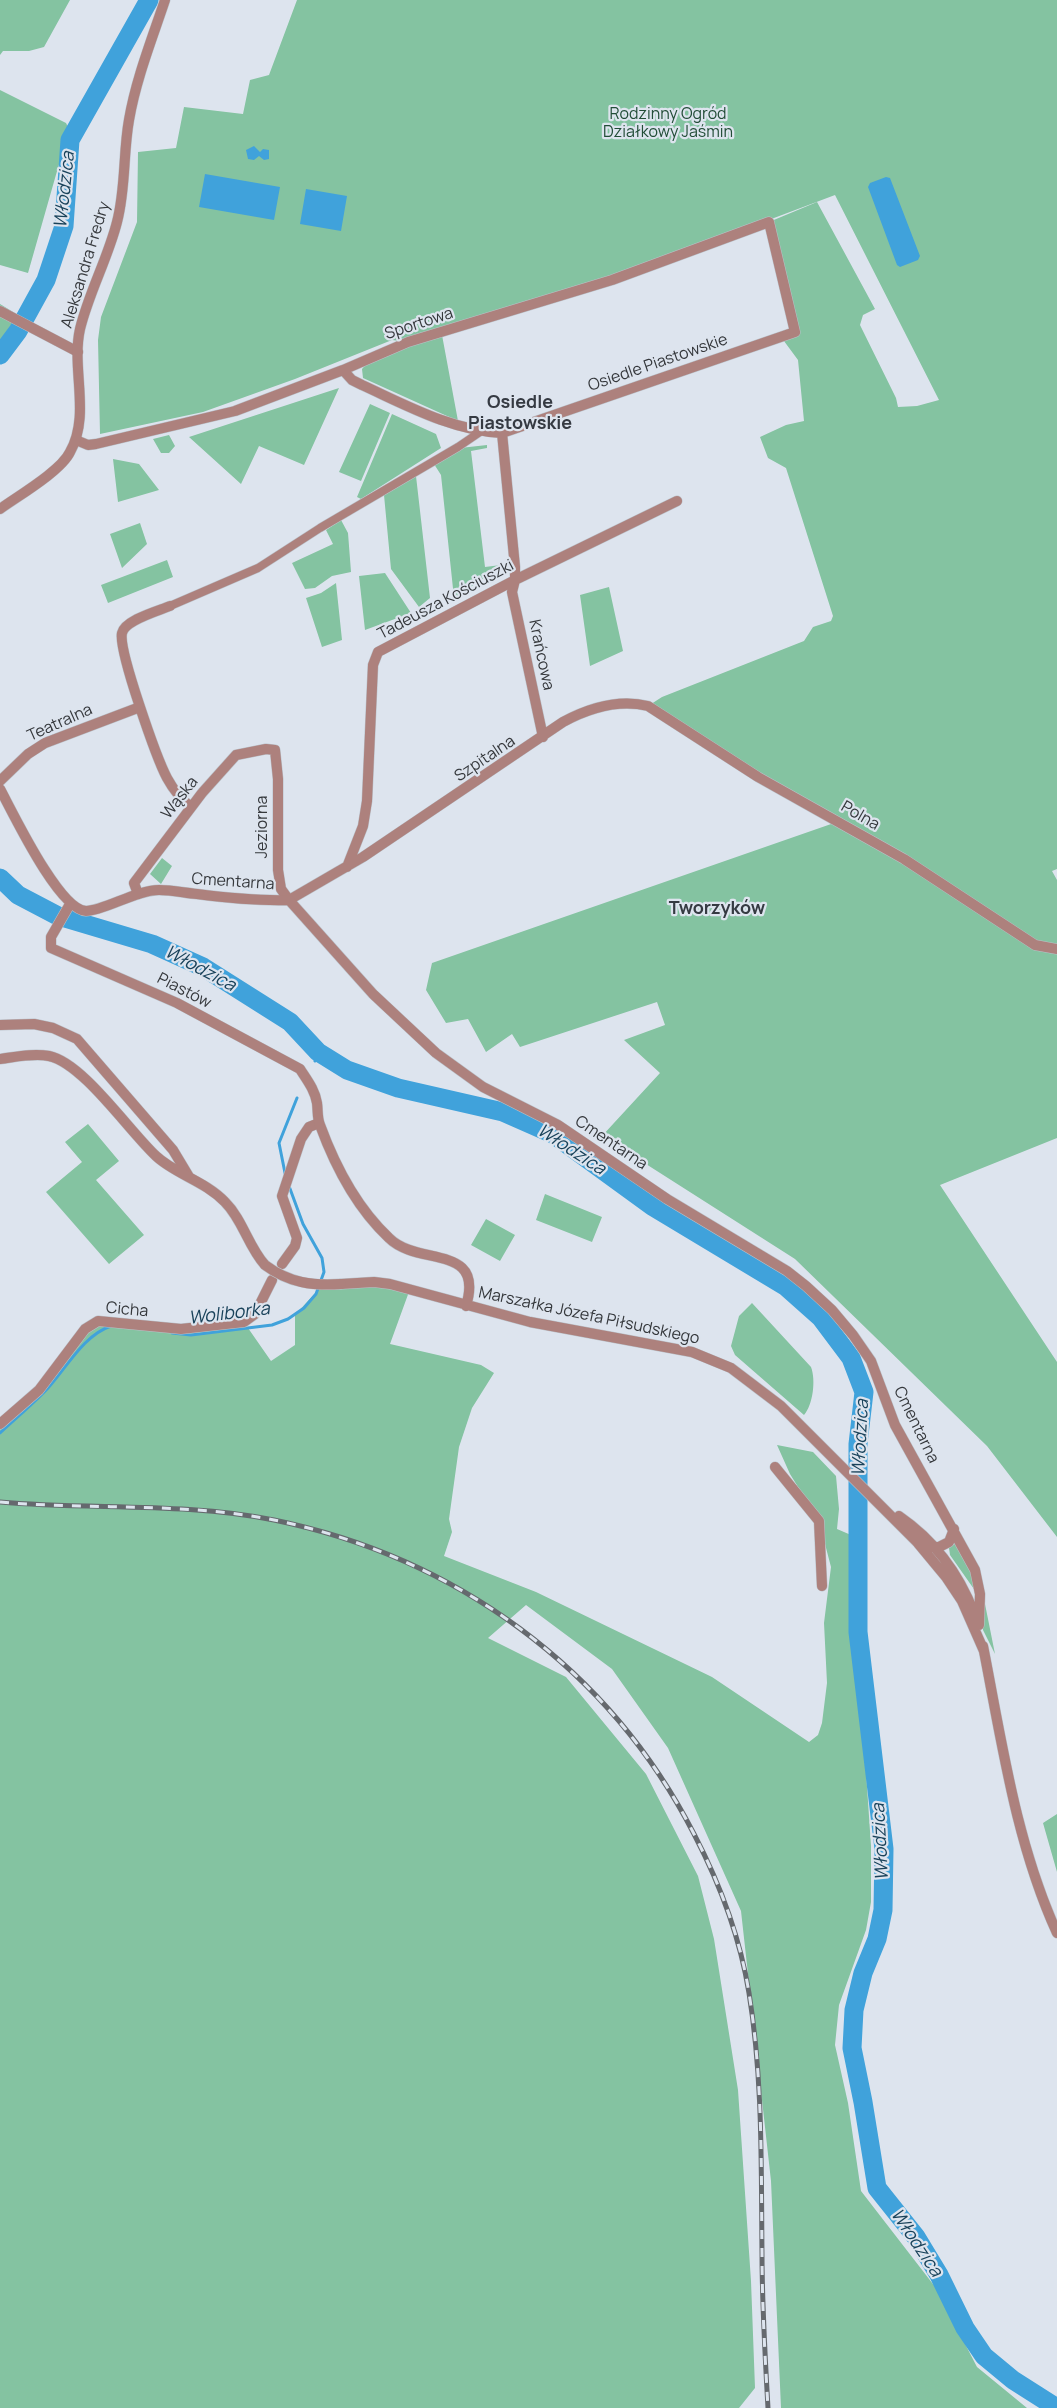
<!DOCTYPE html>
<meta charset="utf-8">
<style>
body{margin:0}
canvas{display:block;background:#dde4ee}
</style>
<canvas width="1057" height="2408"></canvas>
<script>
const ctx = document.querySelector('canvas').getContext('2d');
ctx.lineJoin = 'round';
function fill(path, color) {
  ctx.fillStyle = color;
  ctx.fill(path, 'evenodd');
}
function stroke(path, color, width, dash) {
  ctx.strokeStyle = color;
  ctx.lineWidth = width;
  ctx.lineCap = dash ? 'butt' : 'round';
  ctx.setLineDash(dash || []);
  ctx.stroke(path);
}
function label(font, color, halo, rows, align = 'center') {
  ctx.font = font + ' Manrope,sans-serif';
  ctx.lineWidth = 4.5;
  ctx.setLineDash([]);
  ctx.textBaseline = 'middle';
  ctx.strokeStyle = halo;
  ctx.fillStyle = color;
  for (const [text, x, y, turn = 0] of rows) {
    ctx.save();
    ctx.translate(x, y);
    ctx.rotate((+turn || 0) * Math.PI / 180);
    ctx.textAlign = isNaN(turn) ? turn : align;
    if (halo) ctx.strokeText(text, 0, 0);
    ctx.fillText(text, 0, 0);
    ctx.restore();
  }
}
fill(new Path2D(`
 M0,0h70l-26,47 -15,4h-26l-3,4z
 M297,0h760v869l-5,2 5,9v258l-117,47 117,177v175l-70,-91 -192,-187 -193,-123 58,-63 -36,-33 41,-15 -8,-23 -137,45 -8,-13 -26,18 -18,-33 -22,4 -20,-33 6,-27 402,-140 -186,-117 14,-9 142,-56 9,-14 18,-6 2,-5 -47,-148 -18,-10 -8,-21 26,-12 18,-4 -6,-61 -17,-23 13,-5 -25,-110 48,-20 58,107 -12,6 -3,10 36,73 2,9 19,-1 22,-6 -104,-205 -252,95 -175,52 -16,-2 -97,39 -92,33 -103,22 -2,-94 3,-23 36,-95 1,-70 38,-4 8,-41 59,7 7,-34 19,-5z
 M0,90l66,33 3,6 -41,144 -28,-8z
 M0,304l23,14 -5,13 -18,24z
 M442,335l16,86 -95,-43 -1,-9 9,-10z
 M339,388l-35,77 -45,-19 -18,38 -52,-47z
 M370,404l20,9 -29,68 -22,-9z
 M392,414l44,20 5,14 -80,51 -4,-2z
 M169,435l6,11 -6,7h-8l-8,-14z
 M487,445v3l-16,3 14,116 16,-2v2l-47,31 -13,-123 -7,-11 26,-16z
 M113,459l26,5 20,26 -41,12z
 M416,476l14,122 -11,9 -28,-38 -7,-74z
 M341,520l7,13 3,39 -19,4 -17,12 -10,1 -13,-26 41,-19 -7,-14z
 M140,523l7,21 -25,24 -12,-34z
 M167,560l6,17 -65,26 -7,-18z
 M385,573l26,40 -46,17 -6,-54z
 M336,583l6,57 -20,7 -16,-49 15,-5z
 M609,587l14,64 -33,15 -10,-71z
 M162,858l10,8 -11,18 -11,-10z
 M88,1124l31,37 -23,19 48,55 -35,29 -63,-72 36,-30 -17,-20z
 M545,1194l57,23 -10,25 -56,-22z
 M486,1219l29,16 -15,26 -29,-16z
 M341,1284l69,5 -20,55 91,21 13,8 -22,35 -13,39 -10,72 3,13 -8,24 92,36 176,85 97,65 9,-7 4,-12 5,-40 -3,-60 7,-56 -12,-46 -29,-47 -13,-29 36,7 23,24 3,33 -2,20 14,6 -1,97 16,140 5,74v56l-5,28 -27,75 -4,40 13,58 13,88 75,97 41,79 50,41h-246l-10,-227 -30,-270 -73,-163 -56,-79 -86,-64 -38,33 78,39 80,97 52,102 16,63 24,151 13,191 4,107 -16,20h-739v-984l98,-103 150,7 23,33 24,-16v-30l23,-25z
 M752,1303l59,64c5,13 2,38 -7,48l-69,-60 -4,-9 8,-30z
 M956,1543l16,28 4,21 -26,-37 -1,-7z
 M984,1599l11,55 -12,-24z
 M1057,1814v58l-14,-49z`), '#84c3a1');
fill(new Path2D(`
 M254,146l6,6 3,-3 6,1v9l-5,1 -5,-4 -5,4 -6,-1 -2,-9z
 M205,174l75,13 -6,33 -75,-13z
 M886,177l4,1 30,78 -2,4 -18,7 -3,-2 -29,-78 2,-4z
 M306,189l41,7 -6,35 -41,-7z`), '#40a2db');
stroke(new Path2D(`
 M315,1061l3,-9
 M286,1178l-7,-35 18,-45
 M172,1333l19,2 81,-10 16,-6 16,-11 12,-14 8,-22 -2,-14 -19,-34 -14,-38
 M0,1433c16,-15 33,-29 48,-45 19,-21 36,-53 63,-62`), '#40a2db', 3);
stroke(new Path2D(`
 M0,355l18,-24 28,-51 18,-54 6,-86 79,-140
 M0,878l18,17 40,21 94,28 51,23 87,55 28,30 29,18 51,18 105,24 50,22 99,72 133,80 36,32 30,40 13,34 -6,52v188l26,217 -1,61 -6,29 -14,34 -9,37 -2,38 11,54 14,86 39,49 23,38 26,53 19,28 29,24 44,28`), '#40a2db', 19);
const pedestrian = new Path2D(`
 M170,606l88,-38 62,-40 138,-81 22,-15`);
const minor = new Path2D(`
 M0,311l78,41
 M502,433l13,134v13l-3,12 31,145
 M76,440l12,5 8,-1 139,-33 108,-41 65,-28 204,-62 157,-58 26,110 -293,101c-51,-3 -94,-27 -140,-48l-10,-5 -9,-10
 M170,606c-12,5 -45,14 -48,27 -4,17 35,126 45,145 6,11 15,22 24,29
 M0,781l28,-27 17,-11 95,-36
 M347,867l16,-41 4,-25 6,-136 5,-13 137,-72 162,-79
 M138,894l-4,-11 68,-90 34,-38 30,-6 9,1 3,29v91l3,19 8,11 74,-43 200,-135c26,-14 56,-23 85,-16l110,71 146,82 131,86 22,4
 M0,1025l34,-1 19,4 24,11 96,111 15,25
 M282,1264l13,-18 2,-8 -15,-42 19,-57 8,-12 10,-4
 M0,1424l39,-34 46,-61 13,-8 83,8 63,-7 11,-8 17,-34
 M775,1467l44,54 3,65`);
const tertiary = new Path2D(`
 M0,509c18,-13 61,-38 70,-57 21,-37 1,-83 10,-123 9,-37 28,-71 37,-107 9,-34 6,-69 12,-102 7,-41 23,-81 36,-120
 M0,789c13,24 59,121 86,122 18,0 50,-21 73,-21 13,0 26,3 38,4 31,4 61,7 92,6l84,94 63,59 47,34 75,38 109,74 120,72 19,15 26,24 21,25 18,26 24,64 80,145 5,24 -1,31
 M70,904l-19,33v11l126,55 123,66c7,11 15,21 17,34 1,7 0,15 3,22 15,41 37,83 69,113 29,29 96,5 77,68
 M0,1059c16,-2 33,-6 49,-3 34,7 80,75 107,100 19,18 49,25 69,46 18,18 23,44 40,63
 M341,1284l33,-2 16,2 140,38 162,30 39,16 50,38 136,136 29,35 16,24 22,50
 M899,1516c35,24 60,58 75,97
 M928,1547h11l10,-5 5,-13
 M983,1646c19,97 33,197 74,287`);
stroke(pedestrian, '#bbc2ca', 9);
stroke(minor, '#bbc2ca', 11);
stroke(tertiary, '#bbc2ca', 11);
stroke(pedestrian, '#ad817d', 8);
stroke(minor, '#ad817d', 10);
stroke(tertiary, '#ad817d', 10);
const rail = new Path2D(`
 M0,1502c91,8 184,0 274,18 181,37 335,148 420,314 26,50 46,103 55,159 14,86 12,173 13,260 0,52 3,103 6,155`);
stroke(rail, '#65696e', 5);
stroke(rail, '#dde4ee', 3, [9]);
const tertiaryBridge = new Path2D(`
 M265,1265c24,18 48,21 76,19`);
stroke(tertiaryBridge, '#bbc2ca', 11, []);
stroke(tertiaryBridge, '#ad817d', 10);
label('16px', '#224d37', '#dde4ee', [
 ["Rodzinny Ogród",668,115],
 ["Działkowy Jaśmin",668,133]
]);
label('16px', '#35383c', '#dde4ee', [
 ["Aleksandra Fredry",86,265,-73],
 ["Sportowa",419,324,-18],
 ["Osiedle Piastowskie",658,363,-19],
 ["Tadeusza Kościuszki",446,600,-28],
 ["Krańcowa",541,655,78],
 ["Teatralna",60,723,-24],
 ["Szpitalna",485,759,-34],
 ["Wąska",180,798,-52],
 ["Polna",860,816,30],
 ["Jeziorna",263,827,-90],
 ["Cmentarna",233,882,4],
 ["Piastów",184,991,27],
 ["Cmentarna",611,1143,34],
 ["Cicha",127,1310,5],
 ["Marszałka Józefa Piłsudskiego",589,1316,12],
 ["Cmentarna",916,1425,64]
]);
label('italic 18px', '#19425a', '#dde4ee', [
 ["Włodzica",65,190,-84],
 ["Włodzica",200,969,28],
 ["Włodzica",571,1150,33],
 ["Woliborka",229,1314,-7],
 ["Włodzica",861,1438,-87],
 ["Włodzica",881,1842,-93],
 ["Włodzica",916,2243,56]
]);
label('bold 18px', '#353a42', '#dde4ee', [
 ["Osiedle",520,403],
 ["Piastowskie",520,424],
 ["Tworzyków",717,909]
]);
</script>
